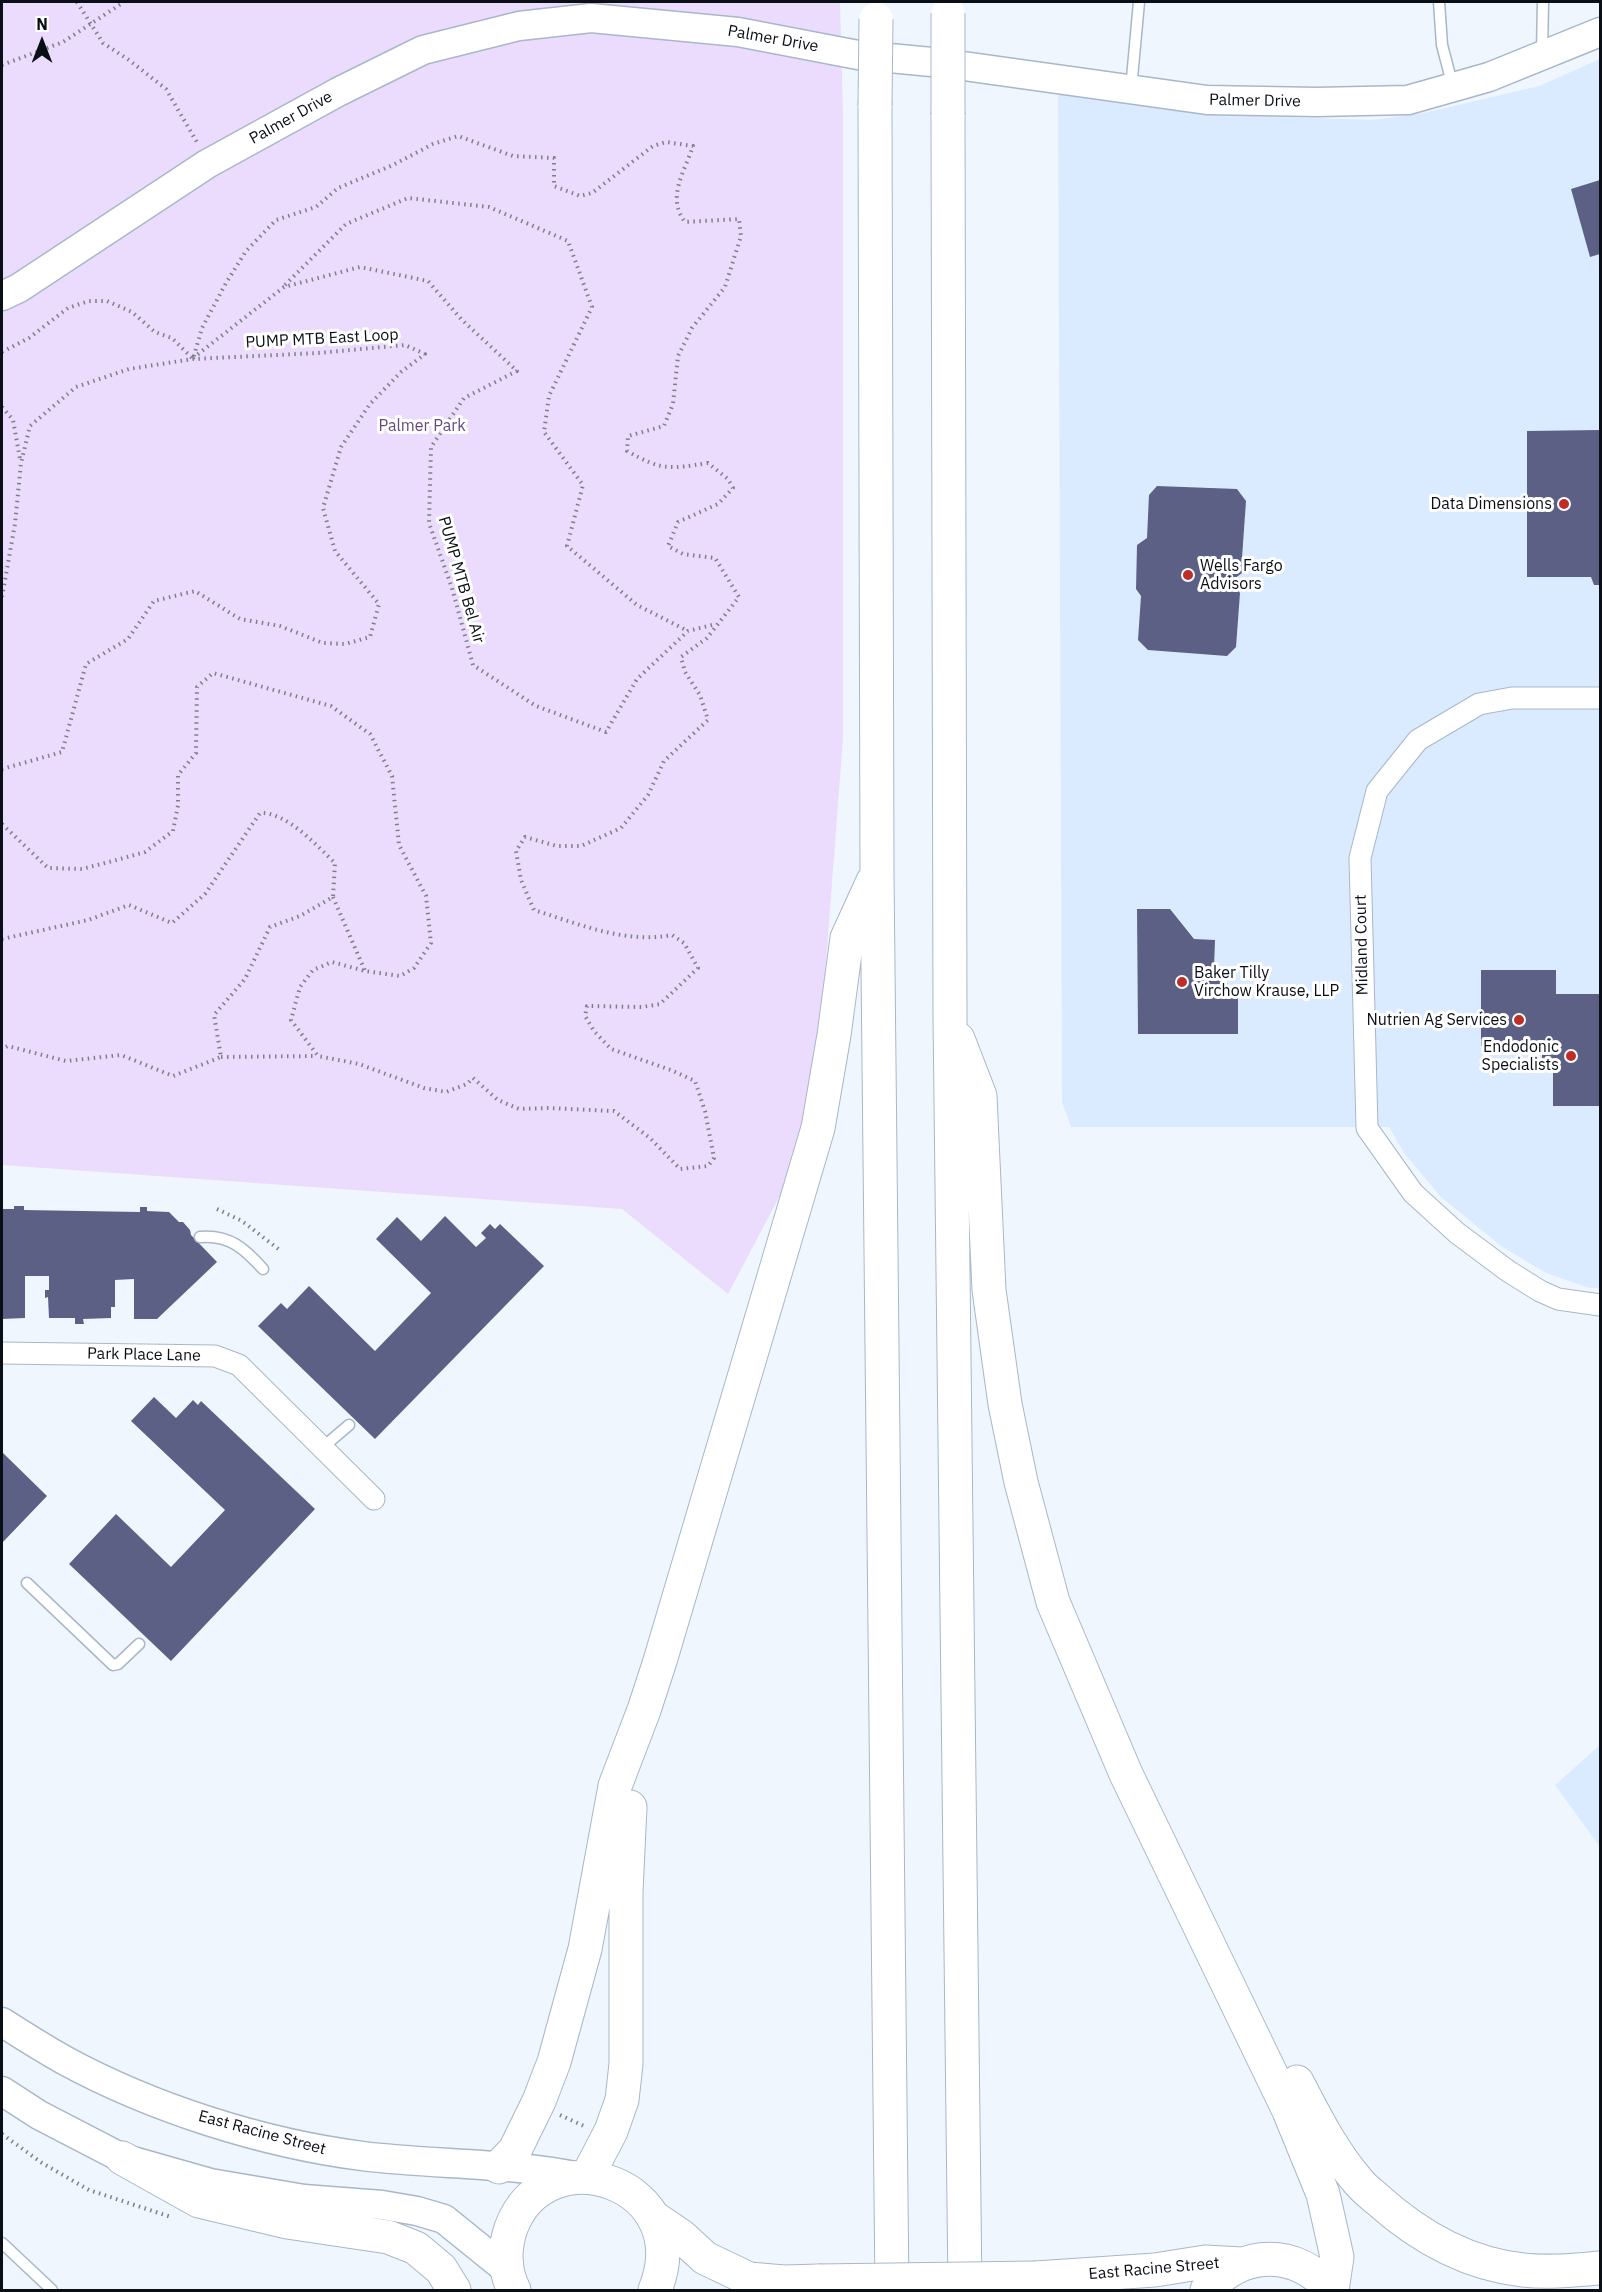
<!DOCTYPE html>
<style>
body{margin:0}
#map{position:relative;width:1602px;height:2292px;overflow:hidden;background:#f0f6fe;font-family:"IBM Plex Sans",sans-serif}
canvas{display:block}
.frame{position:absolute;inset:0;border:3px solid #0a0f15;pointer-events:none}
.north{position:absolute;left:12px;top:12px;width:60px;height:60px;-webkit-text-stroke:4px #fff;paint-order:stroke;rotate:0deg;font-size:16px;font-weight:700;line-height:24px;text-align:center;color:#0a0f15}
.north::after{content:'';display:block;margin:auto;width:21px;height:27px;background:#0a0f15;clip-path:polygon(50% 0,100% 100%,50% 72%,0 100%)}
</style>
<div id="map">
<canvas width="1602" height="2292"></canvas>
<div class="frame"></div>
<div class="north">N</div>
</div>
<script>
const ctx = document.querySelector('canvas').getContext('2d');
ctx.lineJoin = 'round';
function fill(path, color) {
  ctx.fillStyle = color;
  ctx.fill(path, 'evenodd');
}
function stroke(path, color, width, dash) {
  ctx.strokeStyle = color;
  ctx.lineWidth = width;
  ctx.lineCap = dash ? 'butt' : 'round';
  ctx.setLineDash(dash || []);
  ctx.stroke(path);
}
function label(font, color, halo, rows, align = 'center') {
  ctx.font = font + ' "IBM Plex Sans",sans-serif';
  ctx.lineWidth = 6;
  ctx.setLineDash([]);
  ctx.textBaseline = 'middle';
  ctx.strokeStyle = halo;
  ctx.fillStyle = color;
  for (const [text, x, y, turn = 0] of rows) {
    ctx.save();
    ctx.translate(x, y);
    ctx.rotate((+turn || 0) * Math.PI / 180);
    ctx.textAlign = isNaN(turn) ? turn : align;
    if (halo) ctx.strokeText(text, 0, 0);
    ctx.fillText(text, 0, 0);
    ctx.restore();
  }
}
fill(new Path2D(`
 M1600,59v1229h-11l-43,-15 -45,-27 -60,-49 -37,-44 -15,-26h-318l-9,-25 -4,-1008 160,21 155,5 51,-7 115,-27z
 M1600,1745v102l-45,-62z`), '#daebff');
fill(new Path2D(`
 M2,2h838l3,112v624l-30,395 -85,161 -106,-85 -620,-44z`), '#ebdcfd');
fill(new Path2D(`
 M1600,180v74l-10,3 -19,-68z
 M1600,430v155h-6l-3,-8h-64v-146z
 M1157,486l80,3 9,12 -4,57 7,10 -18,13 9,12 -4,54 -9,9 -79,-6 -10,-10 3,-44 -5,-7 1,-44 10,-7 2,-43z
 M1137,909h33l24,30 21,1 -1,27 24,30v37h-100z
 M1481,970h75v24h44v112h-47v-40h-11v-19l-61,-1z
 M14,1206h10v4l116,2v-5h7v4l22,1 10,10h4l7,8 1,5 26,27 -60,57h-23v-40l-19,1v27h-4v11l-28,1 1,5h-9v-6h-26l-1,-21 -3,1v-8h4v-14h-24v42l-23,1v-110h12z
 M445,1216l31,31 10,-9 -5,-5 9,-9 5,5 5,-5 44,42 -169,173 -117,-113 23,-23 6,6 22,-23 66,65 56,-58 -55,-54 21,-22 24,24z
 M154,1397l22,21 17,-18 5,5 3,-4 114,108 -144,152 -102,-97 47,-50 55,53 54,-57 -94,-89z
 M2,1452l45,44 -45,47z`), '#5c6084');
const lane = new Path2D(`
 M1439,2l3,43 11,42
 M1542,52l1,-50
 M1131,89l8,-87
 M200,1237c29,-3 45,12 63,32
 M322,1448l27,-23
 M27,1583l86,82 5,-1 21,-20
 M2,2243l50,47`);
const street = new Path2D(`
 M1600,698h-88l-33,6 -61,36 -41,51 -17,67 7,270 46,65 44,40 51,38 32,20 18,8 42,6
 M2,1353l213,3 24,9 135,134`);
const secondary = new Path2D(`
 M2,296l17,-8 188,-124 131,-72 85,-42 96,-24 72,-8 147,14 120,23 84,8 265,37 110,2 91,-2 81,-23 111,-45
 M2,2022c20,13 41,26 62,38 88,48 198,83 298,96 72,9 146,6 217,21
 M2,2091l37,24 83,43 88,25 94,16 78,6 35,6 27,8 63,51`);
const highway = new Path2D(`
 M875,105l2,769 15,1416
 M948,115l2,902 15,1273
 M958,1039l22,57 9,194 16,114 16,78 32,120 73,172 163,337 34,83 14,63 -5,33
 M1297,2082c18,34 35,69 60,98 5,7 13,13 20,19 40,36 90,65 146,71 26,3 52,0 77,-2
 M122,2158l77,43 88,21 101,15 28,11 25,21 13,21
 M499,2167l16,-17 24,-49 15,-39 31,-113 30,-163 29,-76 16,-49 158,-533 16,-93 13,-97 26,-57
 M587,2177l24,-46 11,-31 4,-36v-172l4,-85
 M653,2217l28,19 24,22 44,21 35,3 35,-1
 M1036,2278l119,-8 50,-8 37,2
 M514,2290c-10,-19 -10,-42 -3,-62 36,-96 187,-44 144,62
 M1207,2290c37,-41 88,-41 125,0`);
stroke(lane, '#a8b7c9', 13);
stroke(street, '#a8b7c9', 23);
stroke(secondary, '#a8b7c9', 31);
stroke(highway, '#a8b7c9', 35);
stroke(new Path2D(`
 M77,2l26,41 26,17 37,29 32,55
 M2,65l61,-23 61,-40
 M285,285l61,-61 62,-26 81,9 79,34 24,66 -43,89 -5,36 39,53 -16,61 70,59 51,26
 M2,352l27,-14 39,-30 21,-7h18l25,11 23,20 17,6 21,21
 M193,358l91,-71 76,-20 68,14 33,38 56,52 -53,27 -33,49 -2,76 23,65 21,77 63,41 70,26 31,-53 51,-48 28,-7
 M2,407l11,13 7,39
 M2,597l13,-73 6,-61 9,-37 46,-39 53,-18 64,-10 125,-6 87,-8 20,9 -24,18 -31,32 -29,43 -18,61 12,43 44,53 -9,33 -25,7 -22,-1 -43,-17 -40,-7 -45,-28 -41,10 -26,38 -42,25 -24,88 -60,17
 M2,824l46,44 34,1 31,-8 32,-9 28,-21 5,-26v-30l18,-22 1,-66 16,-14 118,33 39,28 22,42 7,69 27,51 5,47 -17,25 -14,8 -35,-5 -33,-9 -19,8 -13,17 -9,33 27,36 41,8 65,24 22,4 21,-8 6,-6 25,22 21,9 28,-1 67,3 36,27 30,31 28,-3 6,-8 -9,-47 -10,-30 -24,-11 -60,-21 -17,-18 -9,-15 2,-10 55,1 18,-3 38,-36 -14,-25 -12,-8c-47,9 -93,-11 -138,-25l-13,-30 -5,-29 9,-14 32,9h24l40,-18 27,-33 16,-34 44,-41 -8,-25 -15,-23 -4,-15 26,-19 32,-41 -24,-39 -32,-4 -15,-8 10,-24 40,-18 15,-16 -5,-9 -20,-16c-38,6 -46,8 -81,-12l1,-15 36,-10 9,-22 5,-48 14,-28 33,-41 16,-51 -2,-17 -54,3c-19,-25 0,-51 8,-76l-27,-4 -13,4 -61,47 -12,3 -26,-10v-28l-41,-2 -55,-20 -25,8 -40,21 -55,23 -22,19 -40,13 -30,31 -20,32 -24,45 -9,31
 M333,897l32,74
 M2,939l86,-19 41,-15 43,18 33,-29 55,-81c27,-1 57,33 75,50l-2,34 -33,19 -30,11 -25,52 -31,36 7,42 -48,19 -52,-21 -55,6 -58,-15 -6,3
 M221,1057l96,-1
 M217,1209l25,12 39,30
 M560,2115l26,12
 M2,2134l40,29 47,27 82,27`), '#7c8188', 4, [1.5, 4.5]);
stroke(lane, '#fff', 10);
stroke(street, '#fff', 21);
stroke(secondary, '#fff', 28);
stroke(highway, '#fff', 33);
const highwayBridge = new Path2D(`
 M875,105l1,-86
 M948,115v-102
 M819,2281l217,-3`);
stroke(highwayBridge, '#a8b7c9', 35, []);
stroke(highwayBridge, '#fff', 33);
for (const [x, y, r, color] of [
 [1564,504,6,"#bc2e26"],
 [1188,575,6,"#bc2e26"],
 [1182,982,6,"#bc2e26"],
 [1519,1020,6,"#bc2e26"],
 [1571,1056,6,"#bc2e26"]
]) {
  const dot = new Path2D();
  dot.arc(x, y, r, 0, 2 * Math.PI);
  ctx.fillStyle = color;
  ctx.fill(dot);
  stroke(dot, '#fff', 2);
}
label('16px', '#0a0f15', '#fff', [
 ["Palmer Drive",773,39,10],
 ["Palmer Drive",1255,101,1],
 ["Palmer Drive",291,118,-29],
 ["PUMP MTB East Loop",322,339,-3],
 ["PUMP MTB Bel Air",461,580,74],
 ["Midland Court",1362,945,-91],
 ["Park Place Lane",144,1355,1],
 ["East Racine Street",262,2133,15],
 ["East Racine Street",1154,2269,-5]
]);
label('16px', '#644a7e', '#fff', [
 ["Palmer Park",422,426]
]);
label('16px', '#0a0f15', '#fff', [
 ["Data Dimensions",1552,504],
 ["Wells Fargo",1200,566,"left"],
 ["Advisors",1200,584,"left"],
 ["Baker Tilly",1194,973,"left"],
 ["Virchow Krause, LLP",1194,991,"left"],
 ["Nutrien Ag Services",1507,1020],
 ["Endodonic",1559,1047],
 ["Specialists",1559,1065]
], 'right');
</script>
